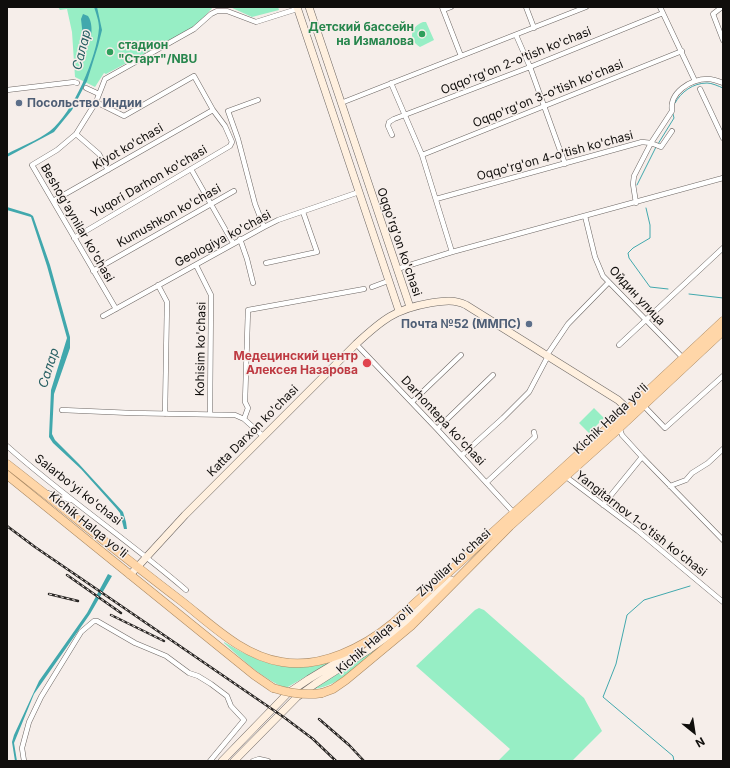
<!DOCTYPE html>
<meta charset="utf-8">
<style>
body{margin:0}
#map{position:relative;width:730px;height:768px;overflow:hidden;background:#f6eeea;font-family:Inter,sans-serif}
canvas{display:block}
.frame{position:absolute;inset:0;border:8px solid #100e0c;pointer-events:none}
.north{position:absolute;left:674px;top:712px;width:40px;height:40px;-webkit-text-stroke:3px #f6eeea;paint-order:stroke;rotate:150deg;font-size:11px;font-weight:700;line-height:16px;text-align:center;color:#100e0c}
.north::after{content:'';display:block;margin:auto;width:14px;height:18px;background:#100e0c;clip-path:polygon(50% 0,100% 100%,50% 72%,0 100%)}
</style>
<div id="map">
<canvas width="730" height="768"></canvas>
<div class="frame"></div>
<div class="north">N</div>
</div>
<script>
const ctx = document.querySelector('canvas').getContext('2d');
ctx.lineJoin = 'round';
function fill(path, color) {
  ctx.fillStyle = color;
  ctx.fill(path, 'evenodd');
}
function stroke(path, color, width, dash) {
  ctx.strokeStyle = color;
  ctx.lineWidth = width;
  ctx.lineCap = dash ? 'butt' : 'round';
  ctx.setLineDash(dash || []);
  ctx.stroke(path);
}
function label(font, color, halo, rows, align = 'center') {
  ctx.font = font + ' Inter,sans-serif';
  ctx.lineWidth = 3;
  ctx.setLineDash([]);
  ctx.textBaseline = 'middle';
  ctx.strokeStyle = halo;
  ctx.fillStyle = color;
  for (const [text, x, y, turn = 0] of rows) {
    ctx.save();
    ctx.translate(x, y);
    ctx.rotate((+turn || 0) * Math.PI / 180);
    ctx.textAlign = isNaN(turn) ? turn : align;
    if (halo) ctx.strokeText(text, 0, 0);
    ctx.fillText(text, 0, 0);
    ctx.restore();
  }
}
fill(new Path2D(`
 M58,7h155l-17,19 -90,48 -2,-1 -9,14 -20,-10 -3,-45 -5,-23 -7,1z
 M230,7h48l1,3 -27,7z
 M423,22h3l8,18 -14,7c-12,-7 -10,-20 3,-25z
 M594,408l10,10 -15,15 -10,-10z
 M479,608l5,2 100,88 18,33 -30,30h-74l12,-12 -94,-83 59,-56z
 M224,642c27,16 53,29 85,24 9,-1 18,-4 27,-7l-50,29c-24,-9 -43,-28 -62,-45z
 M381,645c-20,17 -40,41 -68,44l36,-22z`), '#97eec5');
fill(new Path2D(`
 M94,7h3l5,23 -4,16 -11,35 -15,29 -18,22 -47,25v-3c13,-7 31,-14 43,-23 23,-18 47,-74 49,-103 0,-7 -3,-15 -5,-21z
 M83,14l5,2c4,6 4,14 3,21l-3,2 -5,-2 -2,-18z
 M7,207l23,7 3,2 17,49 20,72v11l-16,46 -2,40 3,6 24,24 44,48 3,10 1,7h-3l-4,-16 -4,-5 -35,-39 -28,-26 -4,-6 2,-47 16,-52 -20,-72 -16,-49 -24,-7z
 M108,574l4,2 -22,38 -56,80 -20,49 3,18h-2l-3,-19 2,-7 25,-54 48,-68z`), '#41a8ad');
stroke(new Path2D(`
 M675,103c6,-11 18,-20 32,-20 5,0 11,3 16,5
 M658,144l16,-26 -1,-4
 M637,185l19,-38
 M646,208l4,17v13l-17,10 -5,5 1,5 21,29 18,2
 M689,294l34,4
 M674,761l-1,-5 -70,-59 13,-33 11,-49 17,-15 46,-14`), '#41a8ad', 1);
const minor = new Path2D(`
 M442,7l19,49
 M526,7l8,21
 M660,7l35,74
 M722,7l-9,7 10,26
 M443,10l8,-3
 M516,35l14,32 35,97
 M391,83l31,72 30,97
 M86,88l13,6
 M700,89l23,49
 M7,90l67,-8 3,1
 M258,100l-30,11 10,28 17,65 9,23
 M341,103l245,-96
 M76,134l23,20 9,16
 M392,135l-4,-9 1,-4 5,-3 136,-52 133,-54
 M422,155l260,-104
 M191,169l42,74
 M436,199l206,-57 9,1 10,4 11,-16
 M53,201l160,-91
 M636,203l-3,-19 1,-8 17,-33 21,-32c-3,-18 18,-32 36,-32 5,0 10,2 15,4
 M585,216l10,41 8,19 80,82
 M74,238l156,-92 2,-4 -7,-16 -12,-16 -19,-34 -70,40 -28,-14
 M240,239l7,20 6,24
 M266,263l51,-11 -14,-40
 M196,265l15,30 -1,119
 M397,269l55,-17 271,-74
 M93,271l141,-80
 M158,285l9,17 -2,112
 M372,287l16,-6
 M116,309l-84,-144 25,-15 19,-16 20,-32 9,-23 89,-50 17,-15 6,-3h10l29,11 41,-13
 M103,316l161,-89 14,-7 81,-28
 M356,344l81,85 77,84
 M619,345l104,-97
 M547,355l21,-31 41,-42
 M412,402l49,-47
 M643,405l22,23 58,-52
 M62,410l69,3 104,2 9,4 19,17
 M244,419l4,-11 -3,-6 3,-92 116,-21
 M619,427l3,8 20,22 81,83
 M437,429l56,-54
 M7,446c57,51 121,94 179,144
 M462,455l41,-37 26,-26 19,-36
 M565,476l73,55 85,71
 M487,482l48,-45 -1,-5
 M670,486l16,-6 6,-7 16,-10 15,-14
 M47,493l24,7
 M603,505l39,-48
 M24,761l-2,-13 7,-26 12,-25 40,-65 13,-11h3l38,22 31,13 23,17 9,3 13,8 16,12 4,10 13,14 -34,41
 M253,761l6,-2 9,2`);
const secondary = new Path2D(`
 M297,7l102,304
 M309,7l101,300
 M130,575l55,-60 171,-171c26,-24 39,-35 74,-41 13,-2 24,-4 36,2l152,95 14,13
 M222,761l66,-68 21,-14 50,-30
 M234,761l63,-64 18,-13 55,-35 28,-20 53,-49`);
const trunk = new Path2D(`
 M7,464c58,45 115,92 173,136 31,24 62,56 102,62 39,7 82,-15 111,-39l255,-232 75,-70
 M7,475l247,200 19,13
 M322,693l11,-4 13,-9 65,-54 99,-100 105,-94 108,-101`);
stroke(minor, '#6d6764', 5.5);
stroke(secondary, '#6d6764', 8);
stroke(trunk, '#ab8a64', 9);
stroke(minor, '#fff', 4.5);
stroke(secondary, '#fff0df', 7);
stroke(trunk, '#ffd6a8', 8);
const rail = new Path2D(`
 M7,526l28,21 250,171 28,21 23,22
 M67,575l54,38
 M49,594l29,7
 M111,615l53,26
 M319,719l30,26 15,16`);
stroke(rail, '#292624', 2.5);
stroke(rail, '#f6eeea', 1, [3]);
const trunkBridge = new Path2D(`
 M273,688c16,5 32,8 49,5`);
stroke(trunkBridge, '#ab8a64', 9, []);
stroke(trunkBridge, '#ffd6a8', 8);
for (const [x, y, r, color] of [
 [422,34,4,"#2e9e5b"],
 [110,52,4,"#2e9e5b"],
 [19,103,4,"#5c6f8a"],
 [529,324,4,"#5c6f8a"],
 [367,363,5,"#e0444e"]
]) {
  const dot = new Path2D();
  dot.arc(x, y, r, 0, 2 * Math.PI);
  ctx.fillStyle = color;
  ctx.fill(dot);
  stroke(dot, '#f6eeea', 1.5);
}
label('bold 12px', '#27864d', '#f6eeea', [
 ["Детский бассейн",414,27],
 ["на Измалова",414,41],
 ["стадион",118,45,"left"],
 ["\"Старт\"/NBU",118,59,"left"]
], 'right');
label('12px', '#100e0c', '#f6eeea', [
 ["Oqqo'rg'on 2-o'tish ko'chasi",516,61,-22],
 ["Oqqo'rg'on 3-o'tish ko'chasi",548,94,-22],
 ["Kiyot ko'chasi",128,147,-30],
 ["Oqqo'rg'on 4-o'tish ko'chasi",555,156,-15],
 ["Yuqori Darhon ko'chasi",149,182,-30],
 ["Kumushkon ko'chasi",169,216,-29],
 ["Beshog'aynilar ko'chasi",77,223,60],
 ["Geologiya ko'chasi",223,239,-28],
 ["Oqqo'rg'on ko'chasi",399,242,71],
 ["Ойдин улица",637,296,47],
 ["Kohisim ko'chasi",201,349,-89],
 ["Kichik Halqa yo'li",611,419,-43],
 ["Darhontepa ko'chasi",443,421,47],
 ["Katta Darxon ko'chasi",253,431,-45],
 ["Salarbo'yi ko'chasi",78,490,38],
 ["Yangitarnov 1-o'tish ko'chasi",641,524,38],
 ["Kichik Halqa yo'li",88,525,39],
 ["Ziyolilar ko'chasi",454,563,-42],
 ["Kichik Halqa yo'li",375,640,-41]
]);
label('bold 12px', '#4e5e75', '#f6eeea', [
 ["Посольство Индии",27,103],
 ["Почта №52 (ММПС)",521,324,"right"]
], 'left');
label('bold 12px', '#be3a42', '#f6eeea', [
 ["Медецинский центр",358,356],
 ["Алексея Назарова",358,370]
], 'right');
label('italic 13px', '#296164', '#f6eeea', [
 ["Салар",82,50,-76],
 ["Салар",49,368,-72]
]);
</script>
